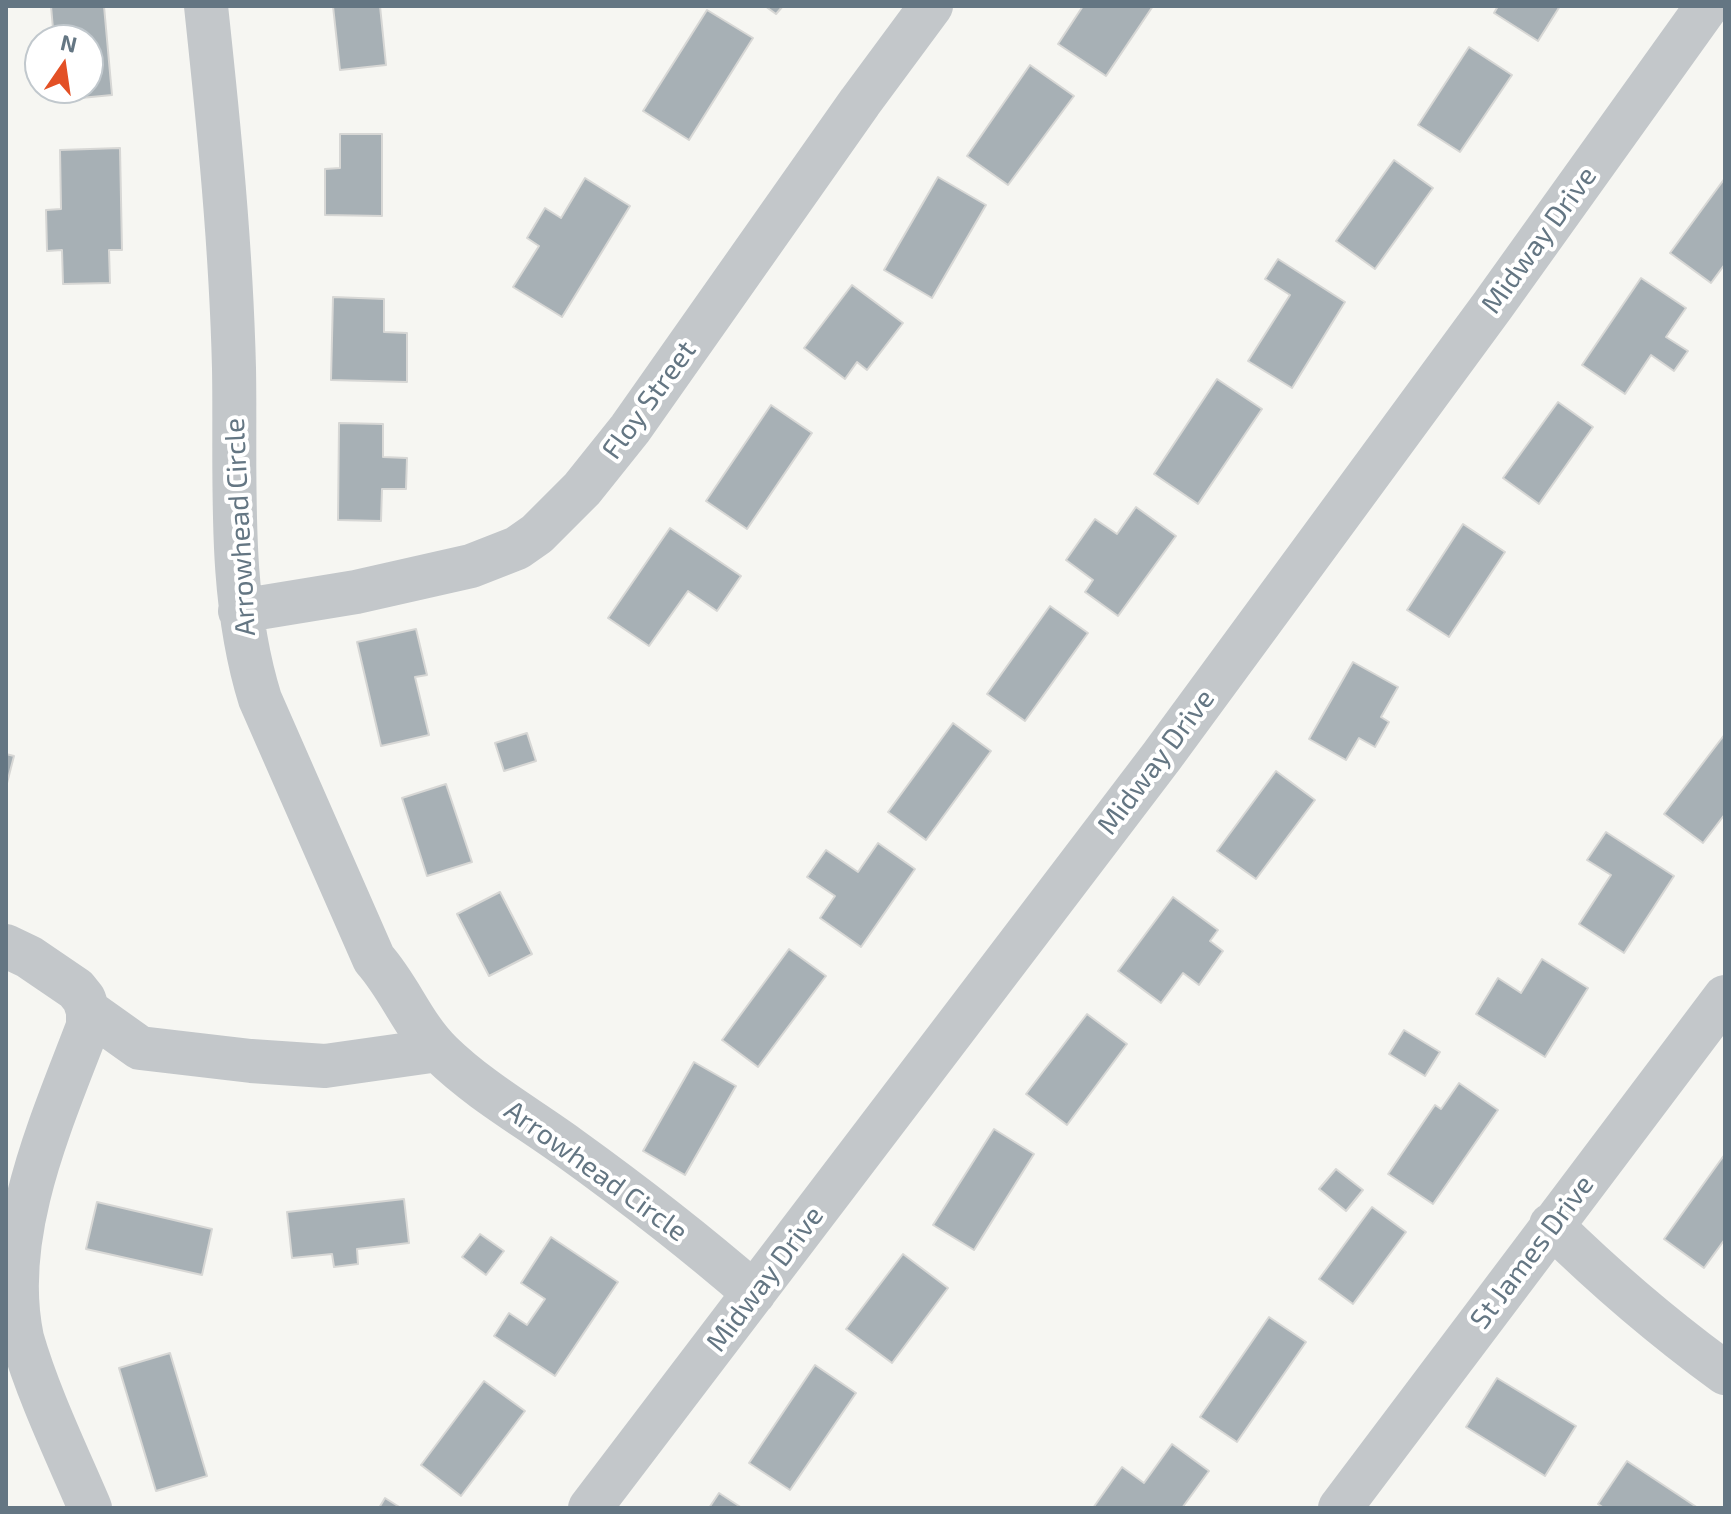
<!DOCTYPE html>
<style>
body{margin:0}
#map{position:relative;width:1731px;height:1514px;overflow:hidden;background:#f6f6f2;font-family:"Exo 2",sans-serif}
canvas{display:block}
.frame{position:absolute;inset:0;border:8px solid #647683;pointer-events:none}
.north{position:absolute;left:24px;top:24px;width:80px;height:80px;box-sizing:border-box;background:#fff;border:2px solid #c1c8cd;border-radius:50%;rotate:13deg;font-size:22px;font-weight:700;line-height:32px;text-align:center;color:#647683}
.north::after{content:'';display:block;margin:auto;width:28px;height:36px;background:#e35025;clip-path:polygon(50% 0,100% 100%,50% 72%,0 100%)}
</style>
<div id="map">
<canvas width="1731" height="1514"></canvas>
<div class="frame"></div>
<div class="north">N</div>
</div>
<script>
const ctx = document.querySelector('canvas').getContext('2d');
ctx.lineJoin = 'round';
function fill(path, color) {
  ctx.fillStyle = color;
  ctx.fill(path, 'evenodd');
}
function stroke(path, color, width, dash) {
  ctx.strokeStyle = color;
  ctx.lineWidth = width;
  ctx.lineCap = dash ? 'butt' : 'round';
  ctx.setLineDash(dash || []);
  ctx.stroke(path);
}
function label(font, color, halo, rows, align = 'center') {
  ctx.font = font + ' "Exo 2",sans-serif';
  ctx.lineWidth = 8;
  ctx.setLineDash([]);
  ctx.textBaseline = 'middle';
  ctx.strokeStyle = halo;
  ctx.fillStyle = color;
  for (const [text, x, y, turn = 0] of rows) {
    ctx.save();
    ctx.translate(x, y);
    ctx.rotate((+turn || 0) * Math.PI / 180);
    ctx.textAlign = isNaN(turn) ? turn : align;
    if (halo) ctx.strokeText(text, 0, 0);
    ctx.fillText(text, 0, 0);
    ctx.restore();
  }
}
const building = new Path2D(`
 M51,6h53l8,89 -52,5 -1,-12h29v-48h-34z
 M333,6h47l6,59 -46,5z
 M765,6h18l-7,8z
 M1083,6h70l-47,70 -48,-32z
 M1498,6h62l-22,35 -44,-28z
 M707,10l46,28 -64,102 -46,-29z
 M1469,47l43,28 -52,77 -42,-27z
 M1030,65l44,31 -66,89 -41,-29z
 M340,134h42v82l-57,-1v-46l15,-1z
 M120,148l2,102h-13l1,33 -47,1 -1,-34 -15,1 -1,-41 15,-1 -1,-59z
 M1394,160l39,28 -58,81 -39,-28z
 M938,177l48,28 -54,93 -48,-28z
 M585,178l45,28 -68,111 -49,-30 26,-41 -12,-8 18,-30 16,10z
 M1725,178v86l-14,19 -41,-30z
 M1278,259l67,43 -53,86 -44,-27 42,-66 -25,-16z
 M1641,278l45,30 -20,29 22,14 -14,20 -23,-16 -26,39 -43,-29z
 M852,285l51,38 -36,47 -10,-8 -12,17 -41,-31z
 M333,297l51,2v33l23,1v49l-76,-2z
 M1217,379l45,30 -64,95 -44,-30z
 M1558,402l35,25 -54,77 -36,-26z
 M771,405l41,28 -65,96 -41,-28z
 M339,423l44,1v33l24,1 -1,31h-24l-1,32 -43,-1z
 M1136,507l40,29 -58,80 -33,-24 8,-12 -27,-20 29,-41 22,15z
 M1463,524l42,28 -56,85 -42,-27z
 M670,528l71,48 -24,35 -29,-20 -39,55 -41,-28z
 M1050,606l38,27 -63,88 -38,-27z
 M416,629l11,46 -12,2 14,58 -48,11 -24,-104z
 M1353,662l45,25 -17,30 8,5 -14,25 -16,-9 -13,22 -37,-21z
 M953,723l38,28 -65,89 -38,-28z
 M527,733l9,28 -32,10 -9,-28z
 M1725,734v80l-22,29 -39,-29z
 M6,754l8,2 -8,31z
 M1276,771l39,29 -59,79 -39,-28z
 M446,784l26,78 -45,14 -25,-78z
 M1606,832l68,44 -50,77 -45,-29 32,-49 -24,-15z
 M878,843l37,26 -54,78 -41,-29 15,-22 -28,-19 19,-27 32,22z
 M500,892l32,62 -43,22 -32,-62z
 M1173,897l45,33 -8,11 13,10 -24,34 -16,-12 -22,30 -43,-32z
 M789,949l37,27 -68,91 -36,-27z
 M1542,959l46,29 -43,69 -69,-43 22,-36 23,15z
 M1087,1014l40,30 -60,81 -41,-31z
 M1404,1030l36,22 -15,24 -36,-22z
 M694,1062l42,24 -51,89 -42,-24z
 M1459,1083l39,27 -65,94 -45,-30 47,-69 6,4z
 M994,1129l40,25 -60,96 -41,-25z
 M1725,1154v85l-21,29 -40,-29z
 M1336,1169l27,21 -17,21 -27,-22z
 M404,1199l5,44 -52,6 1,15 -24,3 -2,-13 -40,4 -5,-46z
 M97,1202l115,27 -10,46 -116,-26z
 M1372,1207l34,25 -53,72 -34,-25z
 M480,1234l24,17 -18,24 -24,-18z
 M551,1237l67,45 -63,94 -61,-40 15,-23 18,12 18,-26 -24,-16z
 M903,1254l45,34 -56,75 -46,-34z
 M1269,1317l37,25 -69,100 -37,-25z
 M170,1353l37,123 -51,15 -37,-123z
 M815,1365l41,28 -66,97 -41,-27z
 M1497,1378l79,48 -31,50 -79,-49z
 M484,1381l41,30 -64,85 -40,-31z
 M1172,1444l37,27 -27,37h-89l29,-41 22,16z
 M1627,1461l71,47h-94l-6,-4z
 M719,1493l23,15h-33z
 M385,1498l16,10h-22z`);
fill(building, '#a7b0b5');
stroke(building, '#d7d7d5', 2);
stroke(new Path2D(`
 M206,6c13,121 25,241 28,362 2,110 -7,225 26,331l114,260c26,29 39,67 67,94 38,37 84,63 127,94 64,46 126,94 186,146
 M240,611l116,-19 115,-26 46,-18 20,-14 45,-45 48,-60 230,-327 71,-96
 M6,946l23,11 47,32 8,10 4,12 52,37 111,13 74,5 113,-16
 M88,1011v15c-36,95 -88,208 -66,312 16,56 45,116 68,170
 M1551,1225c56,55 111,102 174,148
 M590,1508l572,-752 331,-451 214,-299
 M1340,1508l385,-511`), '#c3c7ca', 44);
label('28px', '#647683', '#fff', [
 ["Midway Drive",1539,240,-54],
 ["Floy Street",649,400,-54],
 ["Arrowhead Circle",240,527,-93],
 ["Midway Drive",1156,762,-53],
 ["Arrowhead Circle",596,1171,36],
 ["St James Drive",1532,1252,-53],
 ["Midway Drive",765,1279,-53]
]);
</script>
